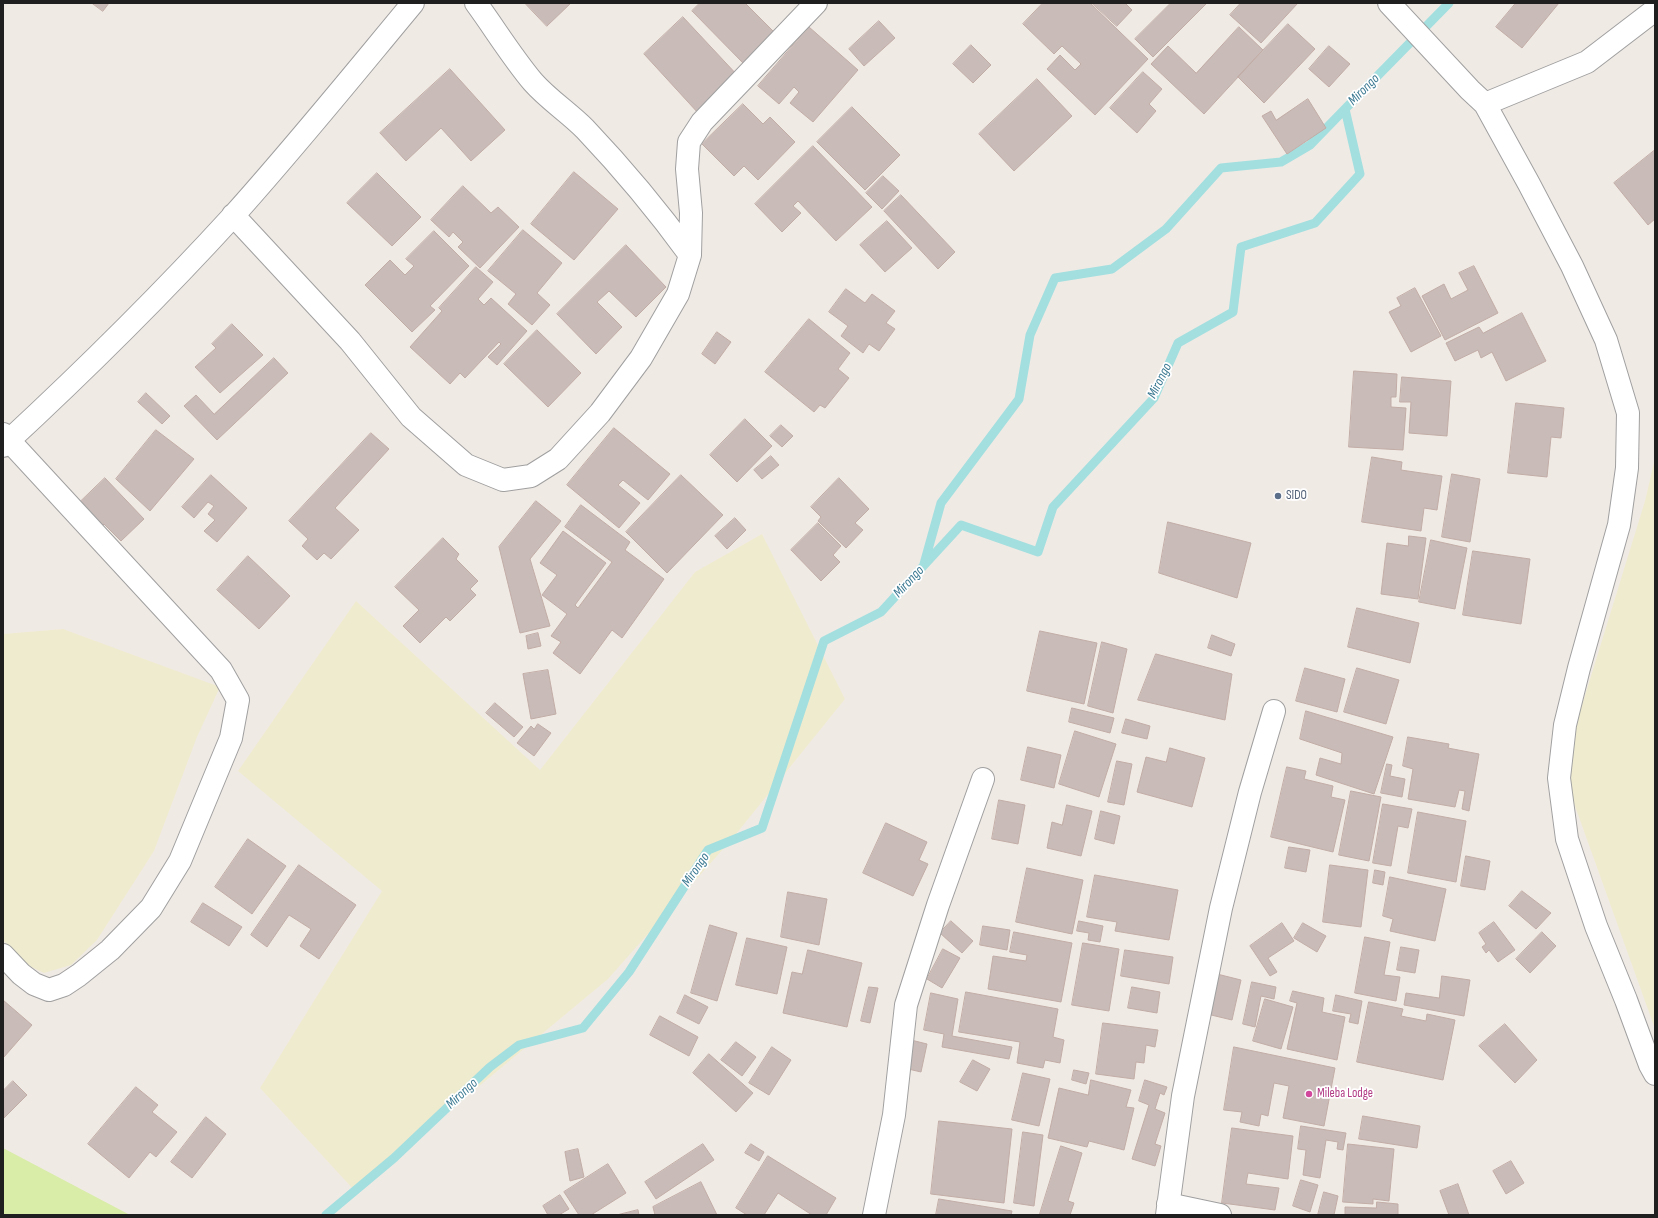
<!DOCTYPE html>
<style>
body{margin:0}
#map{position:relative;width:1658px;height:1218px;overflow:hidden;background:#f0eae5;font-family:"Sofia Sans Condensed",sans-serif}
canvas{display:block}
.frame{position:absolute;inset:0;border:4px solid #1f1f1f;pointer-events:none}
</style>
<div id="map">
<canvas width="1658" height="1218"></canvas>
<div class="frame"></div>
</div>
<script>
const ctx = document.querySelector('canvas').getContext('2d');
ctx.lineJoin = 'round';
function fill(path, color) {
  ctx.fillStyle = color;
  ctx.fill(path, 'evenodd');
}
function stroke(path, color, width, dash) {
  ctx.strokeStyle = color;
  ctx.lineWidth = width;
  ctx.lineCap = dash ? 'butt' : 'round';
  ctx.setLineDash(dash || []);
  ctx.stroke(path);
}
function label(font, color, halo, rows, align = 'center') {
  ctx.font = font + ' "Sofia Sans Condensed",sans-serif';
  ctx.lineWidth = 3.5;
  ctx.setLineDash([]);
  ctx.textBaseline = 'middle';
  ctx.strokeStyle = halo;
  ctx.fillStyle = color;
  for (const [text, x, y, turn = 0] of rows) {
    ctx.save();
    ctx.translate(x, y);
    ctx.rotate((+turn || 0) * Math.PI / 180);
    ctx.textAlign = isNaN(turn) ? turn : align;
    if (halo) ctx.strokeText(text, 0, 0);
    ctx.fillText(text, 0, 0);
    ctx.restore();
  }
}
fill(new Path2D(`
 M1655,458v571l-93,-259 83,-269z
 M762,534l83,165 -113,140 -124,140 -254,211 -94,-102 122,-197 -144,-120 118,-170 184,169 155,-198z
 M63,629l157,58 -23,50 -43,114 -57,89 -26,25 -27,8 -17,-8 -24,-25v-306z`), '#efebcf');
fill(new Path2D(`
 M3,1148l127,67h-127z`), '#d9eca8');
stroke(new Path2D(`
 M924,564l17,-61 78,-104 11,-64 25,-57 57,-9 54,-40 55,-61 60,-6 29,-17 35,-36
 M326,1215l68,-57 96,-91 29,-22 64,-17 46,-56 79,-122 54,-22 62,-187 57,-29 80,-87 77,27 15,-45 101,-109 24,-55 55,-31 8,-65 74,-24 45,-49 -15,-65 104,-106`), '#a3dfdf', 9);
const building = new Path2D(`
 M92,3h17l-6,8z
 M525,3h46l-24,23z
 M700,3h45l30,30 -31,31 -52,-53z
 M1043,3h47l58,56 -53,56 -48,-46 13,-14 15,15 6,-6 -19,-18 -8,8 -31,-30z
 M1092,3h33l7,7 -15,16z
 M1171,3h36l-54,54 -18,-18z
 M1241,3h57l-37,40 -31,-28z
 M1516,3h43l-37,45 -26,-21z
 M683,17l56,60 -40,37 -55,-60z
 M879,21l16,17 -31,28 -15,-17z
 M1288,24l27,25 -51,54 -26,-26z
 M809,27l49,43 -45,52 -23,-19 9,-11 -5,-5 -15,17 -21,-18z
 M1239,27l24,23 -59,64 -53,-50 17,-18 28,27z
 M971,45l20,20 -18,18 -20,-19z
 M1329,46l21,18 -21,23 -20,-18z
 M450,69l55,61 -34,31 -30,-33 -35,33 -26,-28z
 M1143,72l19,17 -13,15 7,7 -19,22 -27,-25z
 M1037,79l35,37 -58,55 -35,-37z
 M1308,99l18,29 -39,26 -25,-38 9,-5 5,9z
 M743,104l20,20 7,-7 25,25 -37,38 -14,-14 -10,10 -32,-32z
 M852,107l48,48 -35,35 -48,-48z
 M813,146l59,61 -36,34 -38,-40 -5,5 8,7 -19,19 -27,-28z
 M1655,150v69l-7,6 -34,-42z
 M574,172l44,37 -44,51 -43,-36z
 M377,173l44,44 -29,29 -45,-43z
 M883,176l16,15 -17,18 -16,-16z
 M463,186l28,27 7,-6 21,20 -39,41 -22,-21 5,-5 -10,-10 -4,5 -18,-17z
 M901,195l54,57 -17,17 -54,-58z
 M887,221l25,27 -27,24 -25,-27z
 M523,230l39,33 -25,30 13,12 -18,20 -24,-21 8,-10 -28,-23z
 M434,231l35,35 -39,40 5,4 -23,22 -47,-47 25,-25 15,15 9,-9 -8,-7z
 M626,245l40,42 -30,30 -27,-26 -12,11 25,25 -26,27 -39,-40z
 M1474,266l24,47 -53,27 -23,-44 22,-12 7,15 17,-9 -9,-17z
 M476,267l17,15 -15,17 6,6 7,-7 36,33 -30,34 -9,-8 13,-13 -2,-2 -34,36 -5,-5 -10,11 -40,-37 32,-36 -3,-3z
 M1415,288l26,48 -30,16 -22,-40 12,-6 -4,-8z
 M846,289l19,14 7,-9 23,17 -9,12 9,6 -16,22 -10,-7 -6,9 -22,-17 7,-10 -19,-14z
 M1522,313l24,48 -40,20 -14,-29 -11,6 -3,-8 -23,11 -9,-18 33,-16 4,6z
 M809,319l41,34 -12,16 11,9 -24,30 -5,-3 -6,7 -49,-40z
 M232,324l31,31 -43,38 -25,-26 21,-19 -4,-4z
 M537,330l44,43 -33,34 -44,-43z
 M717,332l14,10 -16,22 -13,-10z
 M274,358l14,15 -71,67 -33,-34 12,-11 18,19z
 M1354,371l43,3 -1,23h-5v10l15,1 -3,42 -54,-3z
 M1402,377l49,4 -4,55 -38,-3 2,-31h-11z
 M146,393l24,23 -8,8 -24,-22z
 M1516,403l48,5 -3,30 -10,-1 -4,40 -39,-4z
 M745,419l27,27 -35,36 -27,-27z
 M781,425l12,11 -11,11 -12,-11z
 M614,428l56,46 -22,26 -25,-20 -5,5 22,18 -21,25 -52,-43z
 M156,430l38,29 -44,52 -34,-32z
 M371,433l18,16 -54,59 24,22 -28,29 -7,-6 -7,7 -15,-14 6,-7 -19,-18z
 M771,456l8,9 -17,14 -8,-9z
 M1372,457l30,5 -1,8 41,6 -5,34 -13,-2 -3,23 -59,-9z
 M1452,474l28,5 -10,63 -28,-5z
 M211,475l36,33 -30,34 -13,-11 11,-11 -7,-6 6,-8 -6,-4 -14,16 -12,-11z
 M681,475l42,40 -56,58 -41,-41z
 M105,478l39,41 -23,22 -17,-17 -6,6 -23,-23z
 M839,478l30,31 -14,14 8,7 -17,18 -28,-27 3,-4 -10,-10z
 M536,501l25,20 -31,38 20,67 -30,7 -21,-86z
 M581,505l49,37 -5,8 39,29 -42,59 -10,-8 -32,44 -27,-21 8,-11 -10,-6 16,-22 -25,-19 15,-20 -17,-12 23,-32 43,32 -31,42 3,3 34,-46 -47,-35z
 M735,518l11,12 -19,19 -12,-13z
 M1168,522l83,21 -14,55 -78,-25z
 M818,523l23,23 -8,9 7,7 -19,19 -30,-31z
 M1409,536l17,2 -8,61 -37,-5 6,-51 21,3z
 M443,538l16,16 -3,5 22,22 -8,8 6,6 -26,26 -4,-4 -26,26 -17,-17 16,-16 -24,-23z
 M1431,540l36,8 -12,61 -36,-7z
 M1473,551l57,8 -9,65 -58,-9z
 M248,556l42,40 -31,33 -42,-39z
 M1357,608l62,15 -9,40 -62,-16z
 M1040,631l57,12 -13,61 -57,-13z
 M538,633l3,13 -13,3 -2,-13z
 M1212,635l23,9 -4,12 -23,-8z
 M1102,642l25,7 -14,64 -25,-7z
 M1156,654l76,20 -7,46 -87,-20z
 M1305,668l40,11 -8,33 -41,-11z
 M1357,668l42,12 -13,44 -42,-12z
 M548,670l8,44 -25,5 -8,-45z
 M495,703l28,24 -9,10 -28,-24z
 M1072,708l42,10 -4,15 -41,-11z
 M1306,711l87,26 -19,57 -58,-19 4,-17 21,6 1,-11 -42,-14z
 M1126,719l24,7 -3,13 -25,-6z
 M538,724l13,9 -17,23 -17,-13 14,-17 3,3z
 M1075,731l41,13 -17,53 -40,-13z
 M1408,737l41,7 -1,4 31,6 -10,57 -7,-2 3,-18 -6,-1 -4,17 -47,-8 5,-30 -10,-3z
 M1028,747l33,8 -7,33 -33,-8z
 M1170,748l35,10 -13,49 -55,-15 9,-35 20,5z
 M1117,761l15,3 -8,41 -16,-3z
 M1387,764l5,1 -2,11 15,3 -3,18 -21,-4z
 M1287,767l19,4 -2,8 29,7 -2,11 14,3 -12,52 -62,-15z
 M1351,791l30,6 -12,64 -30,-6z
 M999,800l26,5 -7,39 -26,-5z
 M1383,804l29,5 -4,19 -10,-2 -7,40 -18,-3z
 M1067,805l25,6 -11,45 -34,-8 5,-26 10,3z
 M1101,811l19,5 -6,28 -19,-5z
 M1418,812l48,9 -10,61 -48,-9z
 M886,823l41,19 -8,18 9,4 -15,32 -50,-23z
 M248,839l38,27 -34,48 -37,-27z
 M1289,847l21,3 -4,22 -21,-4z
 M1466,856l24,5 -5,29 -24,-4z
 M299,865l57,40 -37,54 -19,-13 11,-17 -22,-14 -22,32 -16,-12z
 M1330,865l38,5 -7,57 -38,-5z
 M1027,868l56,12 -11,54 -56,-12z
 M1375,870l10,2 -2,13 -10,-2z
 M1095,875l83,15 -9,50 -54,-9 2,-9 -30,-5z
 M1390,877l56,12 -11,52 -45,-10 3,-12 -10,-3z
 M1522,891l29,22 -15,16 -27,-23z
 M788,892l39,7 -8,46 -38,-8z
 M203,903l39,24 -13,19 -38,-24z
 M951,921l22,20 -11,12 -22,-20z
 M1079,921l24,5 -3,16 -12,-2 1,-7 -12,-2z
 M1494,922l21,28 -17,12 -9,-12 -3,3 -4,-6 4,-3 -7,-11z
 M1282,923l12,18 -26,17 9,14 -7,4 -20,-30z
 M1303,923l23,13 -9,16 -23,-14z
 M710,925l27,8 -20,68 -26,-8z
 M983,926l27,4 -3,20 -27,-5z
 M1014,932l58,11 -11,59 -73,-13 5,-33 33,5 1,-6 -17,-3z
 M1542,932l14,14 -26,27 -14,-14z
 M1365,937l25,5 -6,33 16,2 -4,24 -41,-8z
 M747,938l40,9 -10,47 -41,-9z
 M1083,943l36,6 -10,62 -37,-6z
 M1401,947l18,3 -4,23 -18,-3z
 M943,949l17,9 -18,30 -15,-9z
 M808,950l54,13 -15,64 -64,-14 9,-41 10,2z
 M1125,950l48,7 -4,27 -48,-8z
 M1217,974l24,6 -9,40 -25,-6z
 M1442,976l28,4 -6,36 -60,-11 2,-12 33,5z
 M1252,982l24,5 -2,12 -13,-3 -6,31 -12,-3z
 M869,987l9,1 -8,35 -9,-2z
 M1132,987l28,5 -3,21 -29,-5z
 M1293,991l31,7 -2,14 23,5 -8,43 -50,-11 10,-46 -7,-2z
 M966,992l92,17 -5,28 11,3 -4,23 -15,-3 -2,8 -26,-5 3,-21 -61,-10z
 M931,993l27,6 -6,37 60,11 -3,12 -67,-12 2,-13 -20,-4z
 M685,995l23,12 -9,17 -22,-11z
 M1336,995l26,6 -4,23 -9,-2 2,-8 -18,-3z
 M1265,999l28,8 -12,42 -28,-8z
 M3,1000l29,25 -28,32h-1z
 M1369,1002l34,7 -2,7 25,5 1,-7 28,6 -12,60 -86,-18z
 M660,1016l38,21 -9,19 -39,-21z
 M1103,1023l55,7 -3,17 -9,-2 -2,18 -8,-1 -2,17 -38,-5z
 M1505,1024l32,36 -22,23 -36,-37z
 M911,1040l16,4 -6,28 -17,-4z
 M736,1042l20,15 -14,19 -21,-16z
 M772,1047l19,13 -22,35 -20,-12z
 M1234,1047l101,21 -11,58 -41,-8 6,-32 -15,-3 -6,33 -7,-2 -2,12 -19,-4 2,-10 -18,-2z
 M709,1054l44,39 -17,19 -43,-39z
 M973,1060l17,9 -13,22 -17,-9z
 M1074,1070l15,3 -3,11 -14,-4z
 M1023,1073l27,6 -11,47 -27,-6z
 M1091,1080l40,10 -5,17 8,1 -10,42 -35,-9 -2,6 -39,-9 11,-50 29,7z
 M1145,1080l22,7 -3,8 -4,-2 -5,16 10,4 -10,31 6,2 -6,20 -23,-7 17,-54 -10,-4z
 M13,1081l14,14 -23,23 -1,-27z
 M136,1087l22,18 -6,7 25,20 -21,25 -6,-5 -21,26 -41,-34z
 M1363,1116l57,10 -3,22 -58,-9z
 M206,1117l20,17 -34,44 -21,-16z
 M939,1121l73,8 -8,74 -73,-9z
 M1301,1126l45,7 -3,17 -6,-1 1,-7 -12,-2 -6,38 -17,-3 3,-25 -8,-1z
 M1232,1128l61,8 -5,43 -40,-6 -2,11 33,4 -4,22 -53,-7z
 M1023,1132l20,3 -9,71 -20,-3z
 M703,1144l11,16 -58,39 -11,-17z
 M751,1144l13,8 -5,9 -14,-8z
 M1348,1144l46,5 -5,52 -16,-2v5l-30,-2z
 M1061,1146l21,7 -14,48 6,2 -4,12h-26l-4,-1z
 M578,1149l6,28 -14,4 -5,-29z
 M768,1156l68,42 -10,17h-14l-34,-22 -14,22h-17l-11,-7z
 M1511,1161l13,22 -18,11 -13,-23z
 M608,1164l18,29 -35,22h-12l-15,-23z
 M1301,1180l17,5 -8,27 -17,-6z
 M701,1182l16,33h-62l-2,-8z
 M1458,1184l11,31h-20l-9,-24z
 M1324,1192l14,4 -4,19h-16z
 M560,1195l9,14 -10,6h-11l-5,-9z
 M939,1199l73,12 -1,4h-75z
 M1377,1202l21,2v11h-53v-8l31,1z
 M638,1210l1,5h-22z`);
fill(building, '#c8bbb8');
stroke(building, '#c2aca6', 1);
const minor = new Path2D(`
 M476,3c19,26 36,54 57,79 16,18 35,30 52,47 38,40 73,82 105,126
 M1389,3l81,87 15,14 44,80 43,82 34,74 22,73 -1,55 -8,57 -40,143 -14,57 -6,53 8,61 29,87 30,74 24,65 5,9
 M1485,104l102,-42 68,-52
 M233,215l117,126 61,76 55,48 37,15 28,-4 27,-17 42,-46 41,-55 37,-64 12,-39 1,-42 -4,-44 2,-27 13,-20 114,-119
 M3,434l218,236 17,30 -7,38 -51,123 -29,47 -41,42 -31,25 -15,10 -15,5 -15,-6 -13,-10 -18,-19
 M3,446c80,-74 156,-149 230,-230 62,-69 121,-142 180,-213
 M1168,1204l52,11
 M874,1215l20,-100 12,-110 32,-100 45,-126
 M1167,1215l16,-119 38,-188 29,-116 24,-81`);
stroke(minor, '#a0a0a0', 24);
stroke(minor, '#fff', 22);
for (const [x, y, r, color] of [
 [1278,496,4,"#5c6f8a"],
 [1309,1094,4,"#d1479c"]
]) {
  const dot = new Path2D();
  dot.arc(x, y, r, 0, 2 * Math.PI);
  ctx.fillStyle = color;
  ctx.fill(dot);
  stroke(dot, '#fff', 1.5);
}
label('13px', '#4e5e75', '#fff', [
 ["SIDO",1286,496]
], 'left');
label('13px', '#b23c85', '#fff', [
 ["Mileba Lodge",1317,1094]
], 'left');
label('italic 14px', '#3c7a93', '#fff', [
 ["Mirongo",1364,90,-45],
 ["Mirongo",1160,381,-63],
 ["Mirongo",909,582,-47],
 ["Mirongo",696,870,-55],
 ["Mirongo",462,1094,-43]
]);
</script>
